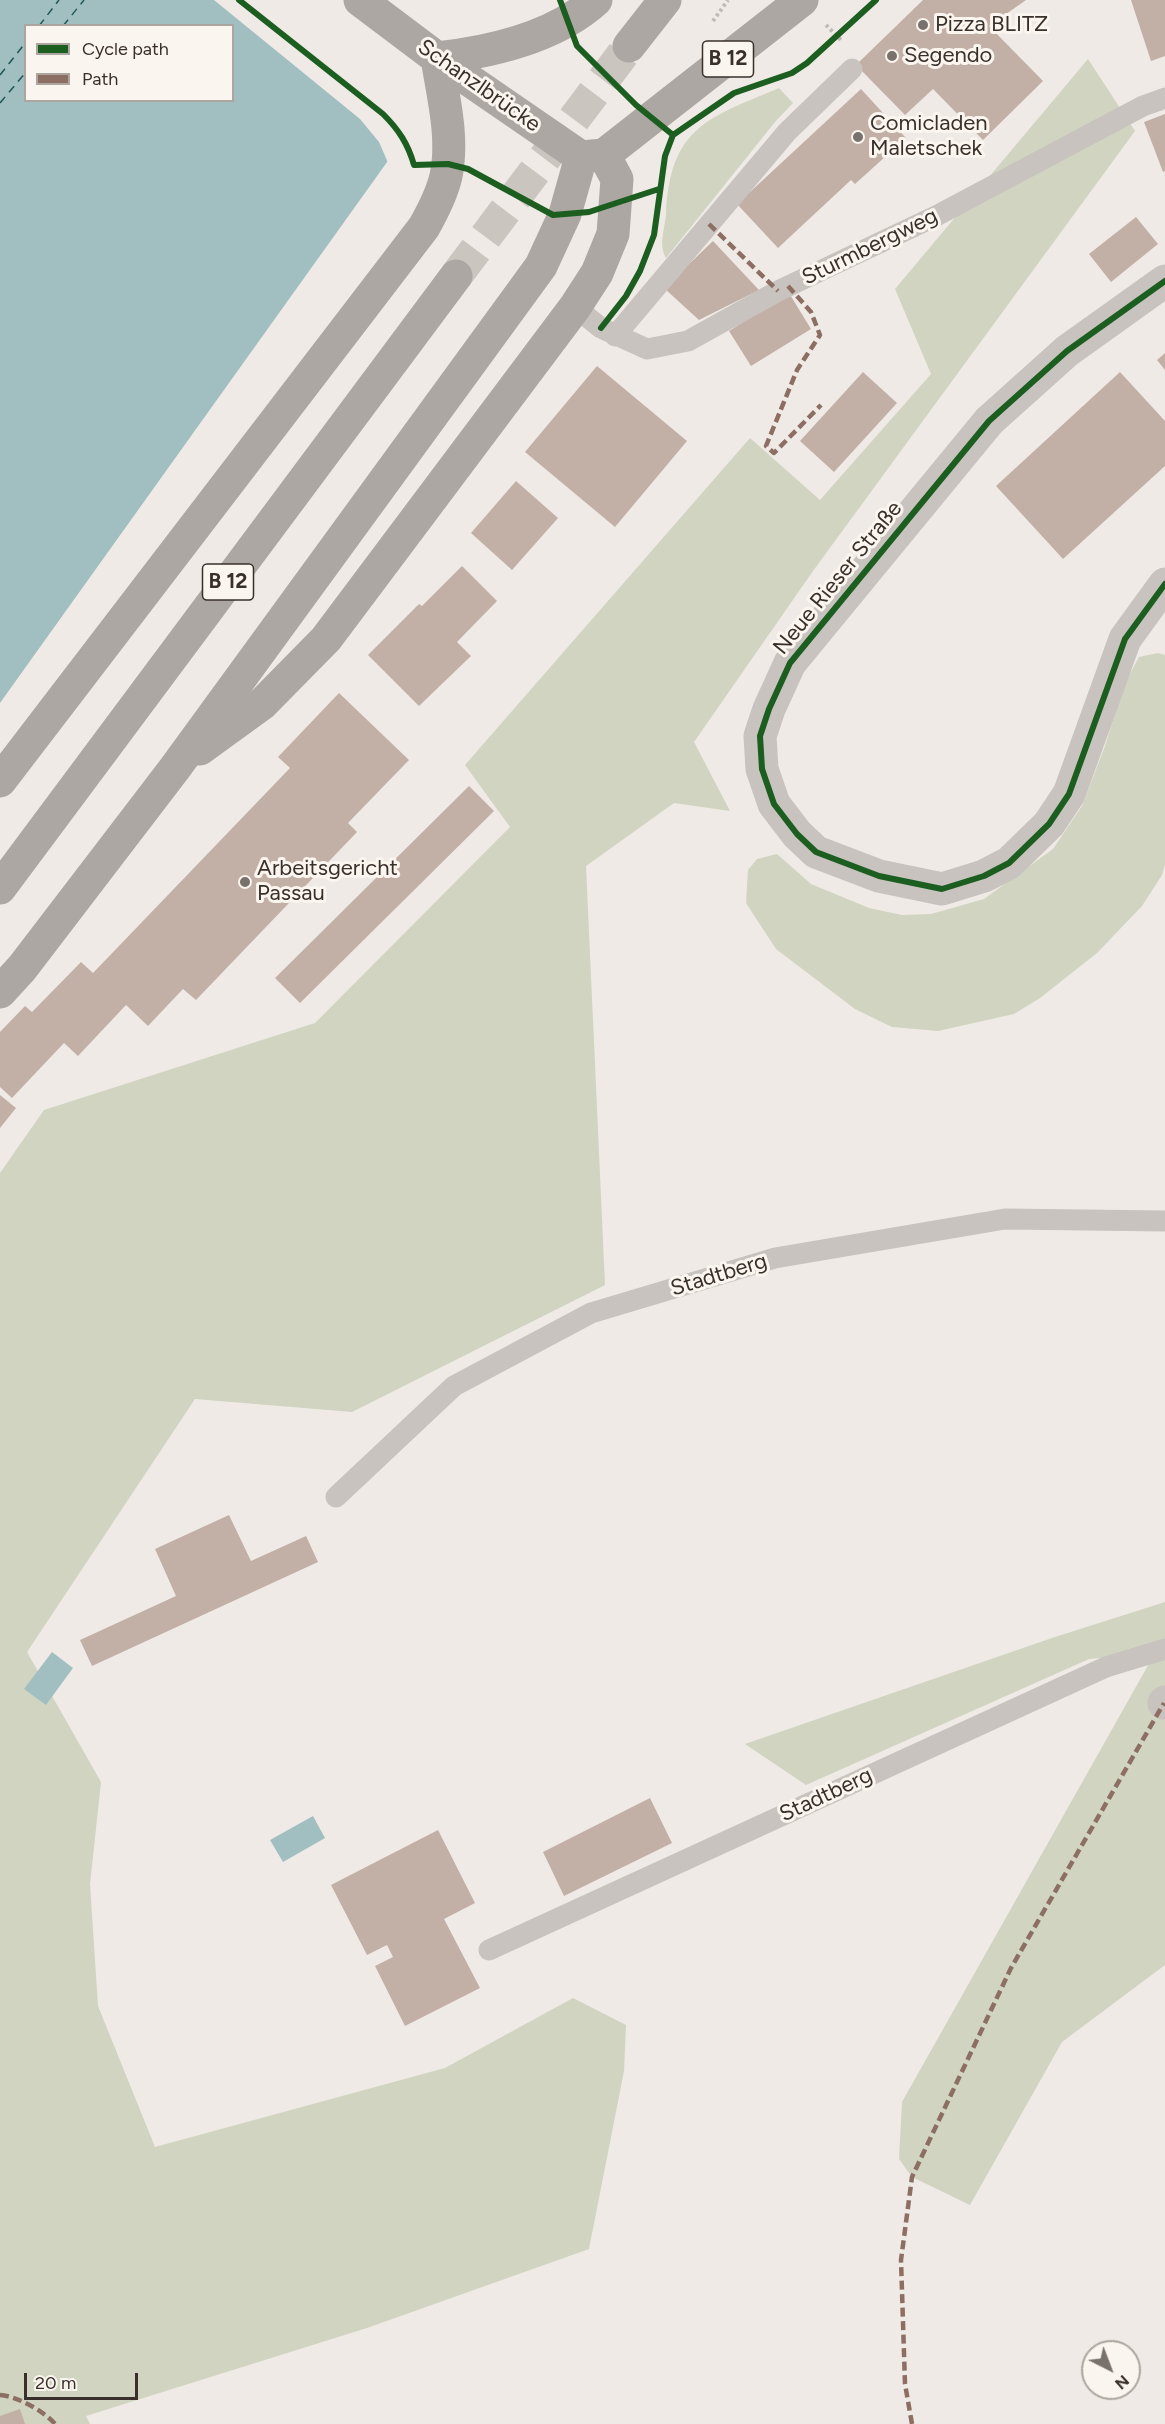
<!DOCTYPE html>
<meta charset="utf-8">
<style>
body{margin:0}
#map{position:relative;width:1165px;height:2424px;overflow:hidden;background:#efeae5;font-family:Figtree,sans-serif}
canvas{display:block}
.legend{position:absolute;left:24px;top:24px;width:210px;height:78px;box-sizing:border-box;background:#faf5ee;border:2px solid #ada6a0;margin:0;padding:8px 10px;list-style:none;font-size:18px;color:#3a302b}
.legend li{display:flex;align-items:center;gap:12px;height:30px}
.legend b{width:30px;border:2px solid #ada6a0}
.north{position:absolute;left:1081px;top:2340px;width:60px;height:60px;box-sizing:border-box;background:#faf5ee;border:2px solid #ada6a0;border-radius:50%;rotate:138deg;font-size:16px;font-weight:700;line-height:24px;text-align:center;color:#3a302b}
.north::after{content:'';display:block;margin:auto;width:21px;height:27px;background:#79716c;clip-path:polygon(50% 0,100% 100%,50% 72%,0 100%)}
.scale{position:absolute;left:24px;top:2373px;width:114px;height:27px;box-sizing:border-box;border:3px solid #3a302b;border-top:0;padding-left:8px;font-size:18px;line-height:21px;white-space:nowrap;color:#3a302b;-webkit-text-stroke:4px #faf5ee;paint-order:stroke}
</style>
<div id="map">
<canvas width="1165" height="2424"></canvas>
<ul class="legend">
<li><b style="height:8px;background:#1b5e20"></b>Cycle path</li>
<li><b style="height:8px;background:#8d6e63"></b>Path</li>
</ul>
<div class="north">N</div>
<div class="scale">20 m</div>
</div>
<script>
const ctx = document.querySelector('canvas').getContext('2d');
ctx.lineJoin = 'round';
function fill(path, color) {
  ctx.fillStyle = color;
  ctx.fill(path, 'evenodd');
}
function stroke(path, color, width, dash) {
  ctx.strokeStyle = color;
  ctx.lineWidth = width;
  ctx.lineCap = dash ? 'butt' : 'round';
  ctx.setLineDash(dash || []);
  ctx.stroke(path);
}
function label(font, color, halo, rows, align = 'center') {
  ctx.font = font + ' Figtree,sans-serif';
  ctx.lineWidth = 6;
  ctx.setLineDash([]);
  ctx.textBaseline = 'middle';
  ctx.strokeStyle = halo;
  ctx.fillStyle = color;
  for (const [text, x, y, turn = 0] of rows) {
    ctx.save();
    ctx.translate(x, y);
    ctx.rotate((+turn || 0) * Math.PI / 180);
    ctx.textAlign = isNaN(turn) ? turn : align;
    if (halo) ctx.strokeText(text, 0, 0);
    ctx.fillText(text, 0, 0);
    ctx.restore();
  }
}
fill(new Path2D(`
 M1088,59l47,72 -322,440 -119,171 36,69 -56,-8 -88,63 19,419 -253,127 -157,-13 -168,253 74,130 -11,102 8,122 57,141 290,-79 128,-70 53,27 -2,46 -35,178 -222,79 -281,88 4,8h-90v-1251l44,-63 271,-87 195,-196 -45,-62 285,-327 70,62 111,-126 -36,-85z
 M779,88l14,15 -18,19 -109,136c-8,-14 -1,-29 0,-44 4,-87 42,-96 113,-126z
 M1158,653l7,2v209l-3,11 -20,31 -45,47 -57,45 -26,16 -76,17 -46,-4 -37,-18 -79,-60 -30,-46 2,-33 9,-11 20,-5 34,30 58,24 33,7 29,-1 53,-15 69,-50 29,-43 23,-60 19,-61 15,-28z
 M1165,1602v363l-103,77 -92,163 -58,-28 -13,-18 3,-57 253,-449 -66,6 -283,126 -61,-41 307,-106z`), '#d0d4c0');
fill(new Path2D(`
 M0,0h503l-503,703zM26,26h206v74h-206z
 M52,1652l21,16 -27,37 -22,-16z
 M313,1816l12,22 -42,24 -13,-22z`), '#a1bfc0');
fill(new Path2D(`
 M214,0h292l-117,165 -10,-23 -19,-23z`), '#efeae5');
stroke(new Path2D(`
 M39,26l20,-26
 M63,26l21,-26
 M0,75l26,-33
 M0,103l26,-31`), '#21555b', 1.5, [8, 6]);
fill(new Path2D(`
 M923,0h103l-37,26 54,55 -60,59 -50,-51 -28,26 -49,-50z
 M1131,0h34v56l-14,5z
 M861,89l45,49 -51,46 -4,-4 -73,68 -41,-44z
 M1165,114v57l-2,1 -19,-50z
 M1136,217l22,27 -47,38 -22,-28z
 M713,241l46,49 -60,30 -35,-32z
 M789,293l22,36 -60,37 -22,-35z
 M1165,353v17l-8,-10z
 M597,366l90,75 -72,86 -90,-75z
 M863,372l34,31 -63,69 -34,-31z
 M1120,372l45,49v45l-102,93 -67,-73z
 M516,481l42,37 -46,52 -41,-37z
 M462,566l35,35 -40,41 14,14 -52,50 -51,-51 51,-51 3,2z
 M339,693l70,67 -61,63 9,9 -161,168 -13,-11 -35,37 -22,-21 -48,51 -14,-13 -52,55 -12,-11v-55l25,-26 7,6 49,-50 12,11 197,-205 -12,-11z
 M469,786l25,25 -194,192 -25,-25z
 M0,1095l16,13 -16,20z
 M229,1515l22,46 55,-25 12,26 -226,104 -12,-26 96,-44 -21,-47z
 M650,1798l22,45 -108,53 -21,-44z
 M438,1830l37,73 -31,16 36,69 -75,38 -30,-60 18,-9 -6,-12 -20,10 -36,-70z
 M20,2409l5,15h-25v-8z`), '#c2b0a7');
stroke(new Path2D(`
 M456,276l173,-230`), '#cbc5c0', 33, [33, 16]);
stroke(new Path2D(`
 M713,21l15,-21
 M826,25l16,16`), '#c1bbb6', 4, [3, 3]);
stroke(new Path2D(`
 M575,307l26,21 46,21 41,-8 90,-50 158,-75 207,-110 22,-8
 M615,336l172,-204 65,-63
 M336,1497l118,-111 137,-73 184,-55 230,-39 160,2
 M489,1950l617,-283 59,-18`), '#c8c3be', 21);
stroke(new Path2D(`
 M1164,1703l1,-1`), '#c8c3be', 33);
stroke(new Path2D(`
 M1165,281l-98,70 -78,70 -199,242 -21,46 -9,27 2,33 12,35 23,30 19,18 63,24 63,13 42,-13 25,-13 40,-39 20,-30 56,-155 40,-55`), '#c8c3be', 33);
stroke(new Path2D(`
 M360,0l77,58
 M629,46l36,-46
 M437,58c54,-6 117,-20 159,-58
 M604,155l198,-155
 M200,749l62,-45 64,-65 249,-332 22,-34 16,-39 4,-55 -13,-24
 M0,781l424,-554c9,-16 18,-33 22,-51 8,-38 -3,-80 -9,-118
 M0,888l456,-612
 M0,992l22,-24 153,-200 366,-502 24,-52 16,-57 23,-2`), '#ada7a3', 33);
stroke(new Path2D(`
 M437,58l144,99`), '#ada7a3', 33);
stroke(new Path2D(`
 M709,224l69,67
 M788,286l23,26 9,23 -23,35 -31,76 8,7 47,-48
 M0,2395c17,1 44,16 55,29
 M912,2424l-7,-40 -4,-124 11,-83 99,-209 153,-265`), '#8d6e63', 4.5, [9, 4.5]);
stroke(new Path2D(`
 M239,0l144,114c16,16 25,30 31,51l34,-1 20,5 85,46 36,-3 70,-23
 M560,0l17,46 59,59 37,30
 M1165,281l-98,70 -78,70 -199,242 -21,46 -9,27 2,33 12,35 23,30 19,18 63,24 63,13 42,-13 25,-13 40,-39 20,-30 56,-155 40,-55
 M601,328l25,-32 14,-25 14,-36 11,-79 8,-21 61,-42 58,-20 15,-10 69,-63`), '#1b5e20', 6);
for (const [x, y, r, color] of [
 [923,25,6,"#79716c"],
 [892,56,6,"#79716c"],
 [858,137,6,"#79716c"],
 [245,882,6,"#79716c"]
]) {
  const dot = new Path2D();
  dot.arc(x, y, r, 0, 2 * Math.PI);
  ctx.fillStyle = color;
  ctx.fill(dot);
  stroke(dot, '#faf5ee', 2);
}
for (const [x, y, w] of [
 [728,59,51],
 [228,582,51]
]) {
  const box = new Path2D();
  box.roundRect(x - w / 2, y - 18, w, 36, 4.5);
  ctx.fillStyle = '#faf5ee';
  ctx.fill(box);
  stroke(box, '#3a302b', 1.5);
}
label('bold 21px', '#3a302b', null, [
 ["B 12",728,59],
 ["B 12",228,582]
]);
label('22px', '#3a302b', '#faf5ee', [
 ["Pizza BLITZ",935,25],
 ["Segendo",904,56],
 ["Comicladen",870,124],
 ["Maletschek",870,149],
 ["Arbeitsgericht",257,869],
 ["Passau",257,894]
], 'left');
label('22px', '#3a302b', '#faf5ee', [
 ["Schanzlbrücke",479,86,35],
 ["Sturmbergweg",870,247,-26],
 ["Neue Rieser Straße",838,578,-51],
 ["Stadtberg",719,1275,-17],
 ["Stadtberg",826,1795,-25]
]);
</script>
